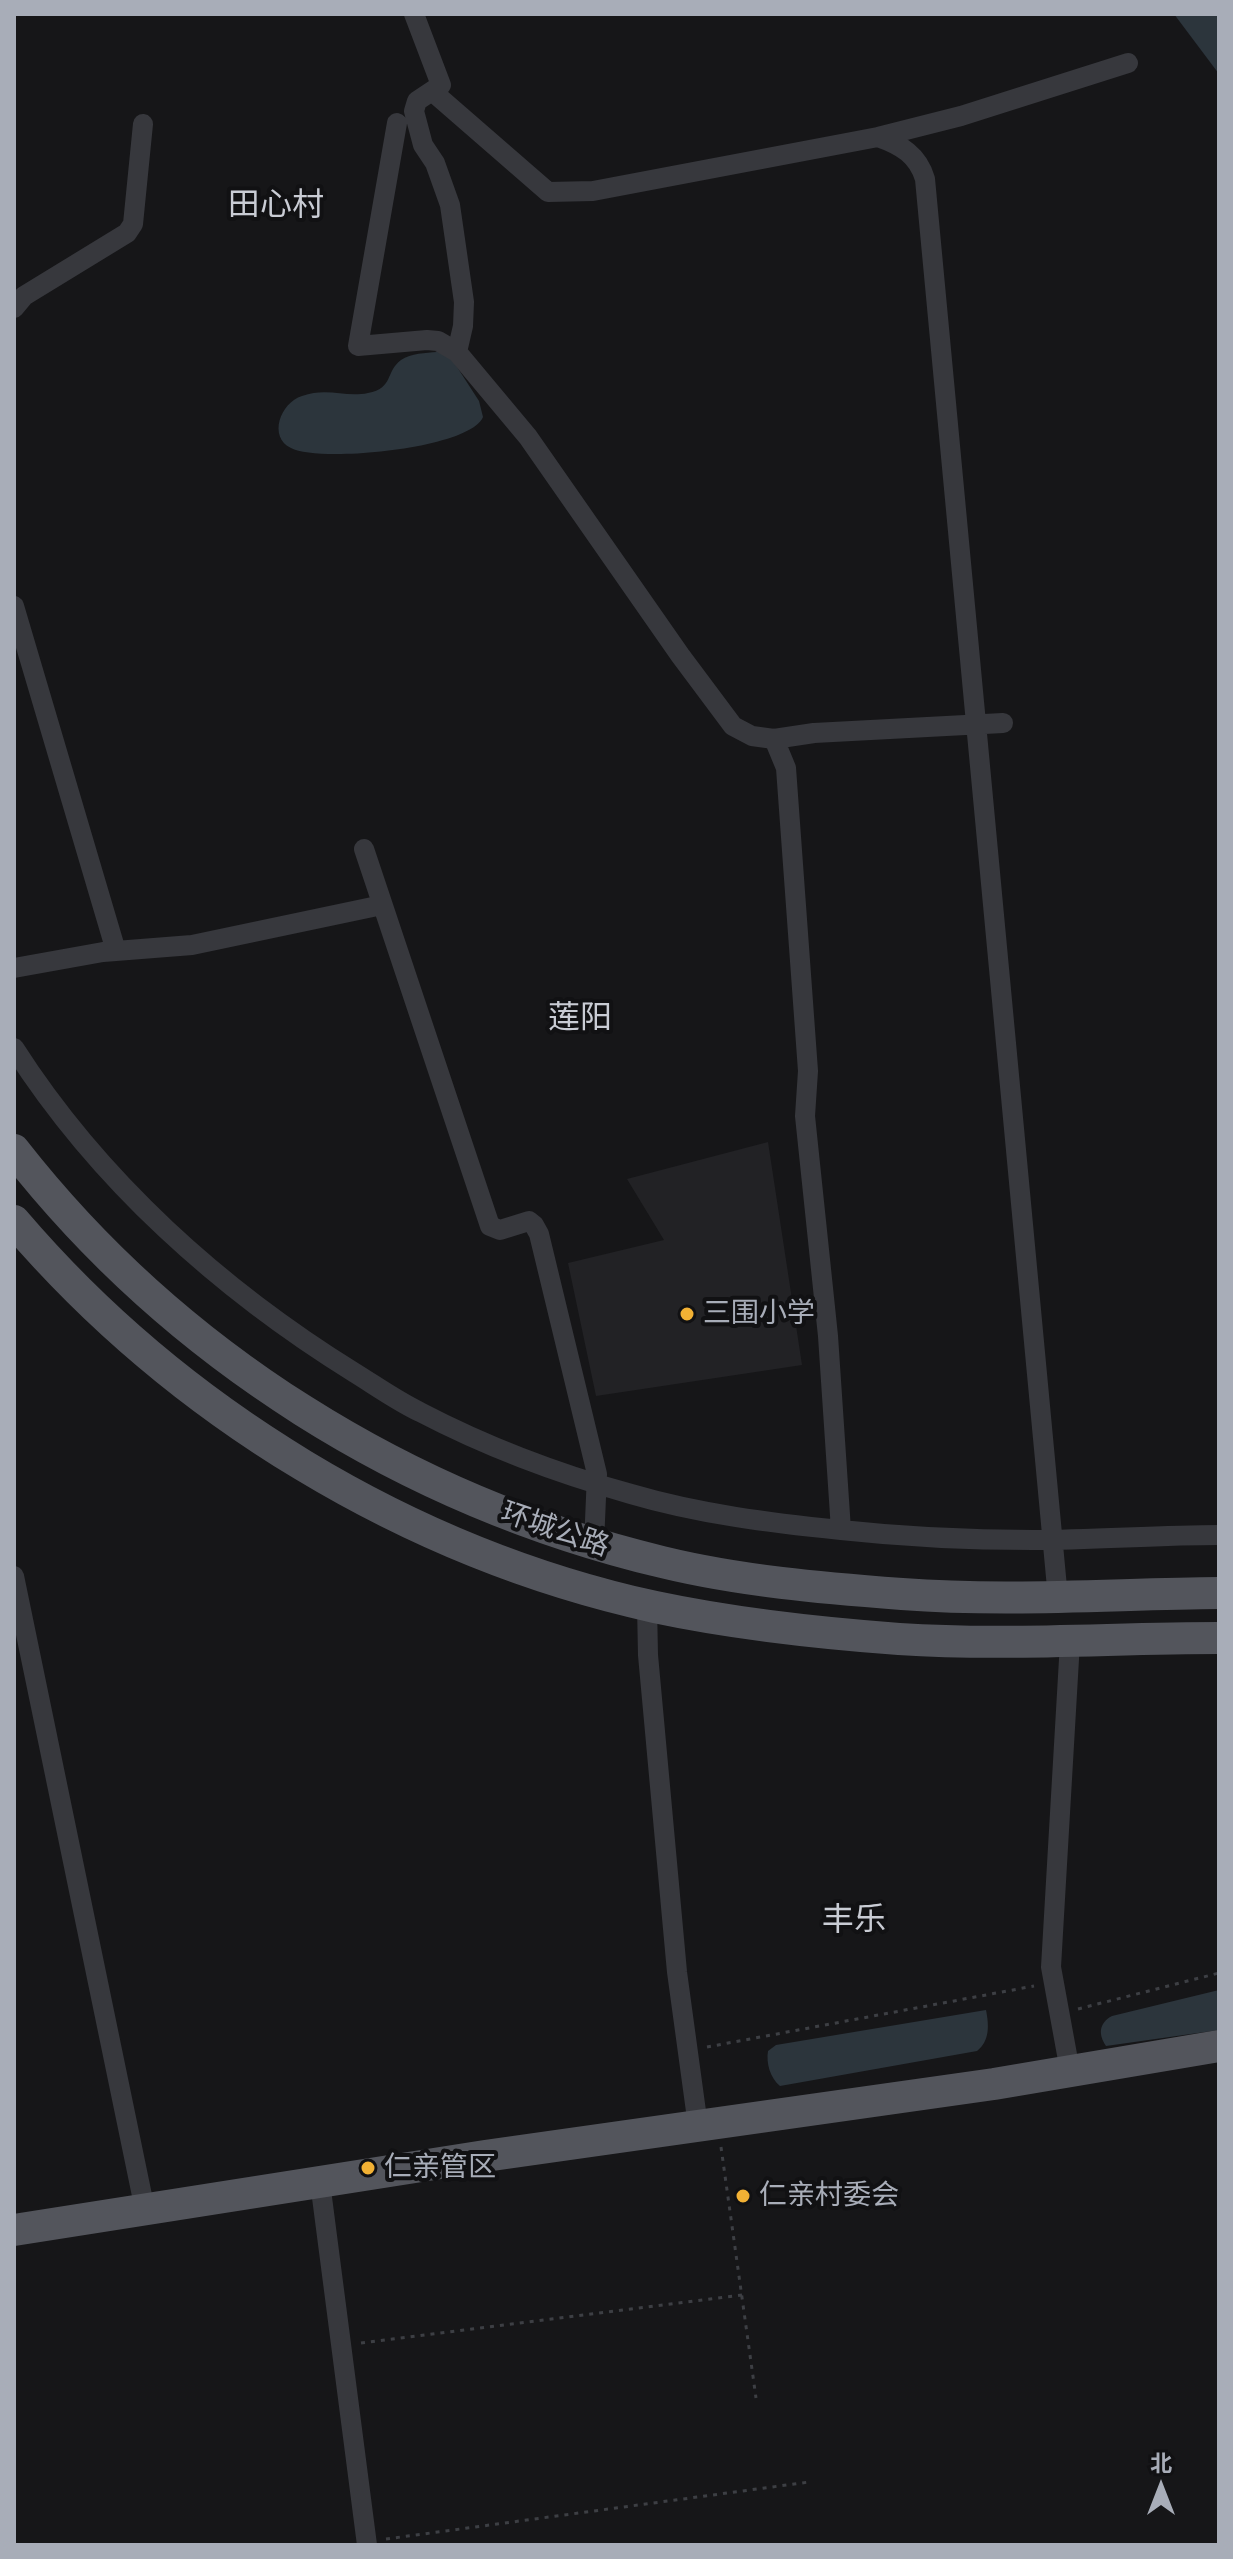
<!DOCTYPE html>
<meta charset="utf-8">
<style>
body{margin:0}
#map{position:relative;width:1233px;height:2559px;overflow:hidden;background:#161618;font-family:"IBM Plex Sans","Noto Sans SC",sans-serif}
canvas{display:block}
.frame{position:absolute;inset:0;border:16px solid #a8adb8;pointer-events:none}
.north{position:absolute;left:1121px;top:2447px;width:80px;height:80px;-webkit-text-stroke:6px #111113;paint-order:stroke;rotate:0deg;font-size:22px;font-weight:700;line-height:32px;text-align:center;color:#a8adb8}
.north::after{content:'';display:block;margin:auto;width:28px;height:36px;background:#a8adb8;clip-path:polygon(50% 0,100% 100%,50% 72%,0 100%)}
</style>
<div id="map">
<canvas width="1233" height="2559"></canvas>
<div class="frame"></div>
<div class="north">北</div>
</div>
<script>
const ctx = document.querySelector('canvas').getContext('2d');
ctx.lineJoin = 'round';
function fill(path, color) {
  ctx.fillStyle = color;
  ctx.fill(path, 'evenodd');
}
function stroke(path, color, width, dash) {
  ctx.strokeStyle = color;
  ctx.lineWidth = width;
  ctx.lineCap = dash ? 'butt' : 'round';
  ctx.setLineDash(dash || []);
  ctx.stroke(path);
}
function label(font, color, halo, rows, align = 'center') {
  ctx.font = font + ' "IBM Plex Sans","Noto Sans SC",sans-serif';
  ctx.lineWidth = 8;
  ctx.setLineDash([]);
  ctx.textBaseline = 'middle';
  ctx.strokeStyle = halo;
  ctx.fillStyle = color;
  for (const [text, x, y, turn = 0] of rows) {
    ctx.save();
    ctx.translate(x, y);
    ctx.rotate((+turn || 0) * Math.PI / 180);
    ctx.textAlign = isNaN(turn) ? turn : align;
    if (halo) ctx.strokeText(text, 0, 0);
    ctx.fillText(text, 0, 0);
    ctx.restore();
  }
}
fill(new Path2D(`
 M768,1142l34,223 -206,31 -28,-133 96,-23 -37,-61z`), '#222225');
fill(new Path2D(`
 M1174,14h45v60z
 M437,352l11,1 31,48 4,16c-13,32 -164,46 -192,31 -23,-11 -11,-45 11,-52 26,-9 43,2 66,-3 26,-5 17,-21 33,-33 10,-7 25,-7 36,-8z
 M1219,1990v40l-113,16c-8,-12 -7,-23 6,-30z
 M986,2010c3,15 4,31 -9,41l-197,35c-10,-8 -14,-23 -12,-35l8,-6z`), '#2c353c');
stroke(new Path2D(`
 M1078,2009l141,-36
 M707,2047l327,-61
 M721,2147l35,251
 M361,2343l381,-48
 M386,2539l423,-57`), '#3d3f44', 3, [4, 6]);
stroke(new Path2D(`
 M414,14l27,71 -24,16 -3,10 9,34 12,18 15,42 14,97 -1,24 -6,26
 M433,92l115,100 45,-1 285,-54 83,-21 167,-53
 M397,123l-39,223 69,-6 11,1 19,11 71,85 152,218 53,71 19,10 22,3 40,-6 189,-10
 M878,137c23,8 40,18 47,42l133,1419
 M14,308l10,-12 103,-63 6,-9 10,-100
 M14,606l102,345
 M774,739l12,29 22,303 -3,45 23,220 13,194
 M364,849l126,377 10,4 29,-9 5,4 5,9 58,240 -3,70
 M14,968l89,-16 89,-7 190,-40
 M14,1048c85,133 207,242 341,325 21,13 42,28 65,39 67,35 139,62 211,82 68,20 140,29 210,36 64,7 128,10 192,10 62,0 124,-5 186,-5
 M14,1576l131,634
 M647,1605l1,50 29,317 21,154
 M1070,1642l-19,325 19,104
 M320,2182l47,363`), '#37383d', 20);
stroke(new Path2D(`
 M14,1150c161,206 393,351 648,412 78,19 160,26 240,32 106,8 211,0 317,-1
 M14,1221c163,191 395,332 641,386 80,17 163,26 244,32 107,7 213,-1 320,-1
 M14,2230l471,-74 509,-72 225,-38`), '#53555c', 32);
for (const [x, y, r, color] of [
 [687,1314,8,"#f2b134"],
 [368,2168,8,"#f2b134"],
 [743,2196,8,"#f2b134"]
]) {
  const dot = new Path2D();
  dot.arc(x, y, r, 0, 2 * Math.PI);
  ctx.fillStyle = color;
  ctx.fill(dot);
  stroke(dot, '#111113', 3);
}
label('28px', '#a8adb8', '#111113', [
 ["三围小学",703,1314],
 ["仁亲管区",384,2168],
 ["仁亲村委会",759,2196]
], 'left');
label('28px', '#a8adb8', '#111113', [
 ["环城公路",555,1530,19]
]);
label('32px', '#c9ccd4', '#111113', [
 ["田心村",276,206],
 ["莲阳",580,1019],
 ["丰乐",854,1921]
]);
</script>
